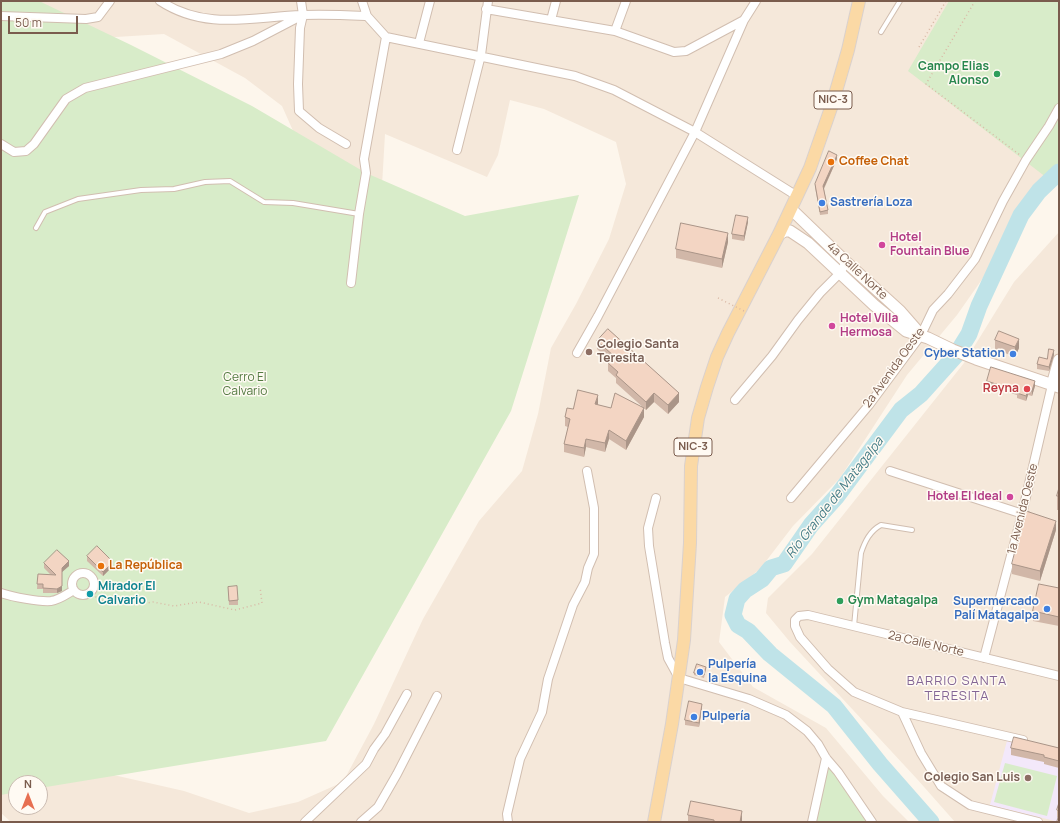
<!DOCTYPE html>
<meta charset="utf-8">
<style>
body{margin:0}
#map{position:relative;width:1060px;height:823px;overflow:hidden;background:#fdf6ec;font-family:Manrope,sans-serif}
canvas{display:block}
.frame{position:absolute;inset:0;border:2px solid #7a5c4d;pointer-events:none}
.north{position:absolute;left:8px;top:775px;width:40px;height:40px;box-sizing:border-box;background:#fffaf3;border:1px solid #cabbb1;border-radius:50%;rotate:0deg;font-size:11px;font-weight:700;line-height:16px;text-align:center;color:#7a5c4d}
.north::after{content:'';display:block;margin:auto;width:14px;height:18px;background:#e76f51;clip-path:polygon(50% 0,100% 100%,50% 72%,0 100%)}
.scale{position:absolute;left:8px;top:16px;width:70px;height:18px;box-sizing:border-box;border:2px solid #7a5c4d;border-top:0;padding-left:5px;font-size:12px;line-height:14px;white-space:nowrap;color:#7a5c4d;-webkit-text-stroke:3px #fffaf3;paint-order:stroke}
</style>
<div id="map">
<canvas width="1060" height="823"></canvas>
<div class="frame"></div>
<div class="north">N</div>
<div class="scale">50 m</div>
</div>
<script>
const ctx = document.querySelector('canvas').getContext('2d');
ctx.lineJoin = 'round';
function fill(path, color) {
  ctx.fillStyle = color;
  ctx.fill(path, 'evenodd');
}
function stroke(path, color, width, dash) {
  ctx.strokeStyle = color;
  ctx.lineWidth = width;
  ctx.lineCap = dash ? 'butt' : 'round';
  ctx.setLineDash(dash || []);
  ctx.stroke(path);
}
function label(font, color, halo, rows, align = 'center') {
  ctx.font = font + ' Manrope,sans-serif';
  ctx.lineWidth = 3;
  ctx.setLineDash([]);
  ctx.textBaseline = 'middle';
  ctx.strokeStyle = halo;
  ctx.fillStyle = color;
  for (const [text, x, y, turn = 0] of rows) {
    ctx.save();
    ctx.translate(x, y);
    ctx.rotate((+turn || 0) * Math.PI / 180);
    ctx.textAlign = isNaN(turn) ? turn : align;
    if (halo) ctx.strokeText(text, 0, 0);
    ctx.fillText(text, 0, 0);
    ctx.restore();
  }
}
fill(new Path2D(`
 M1,1h1058v171l-8,9 -94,134 -50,60 -67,103 -47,48 -33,43 -35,28 -6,45 34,45 73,41 57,68 26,26h-898l-10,-9v-66l64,17 119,27 65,22 49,-11 45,-20 31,-58 49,-105 56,-98 43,-50 16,-57 13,-66 25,-44 33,-65 17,-55 -10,-42 -72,-33 -34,-9 -12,55 -11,22 -102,-43 -10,172 -61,-128 -32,-72 -37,-28 -81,-44 -128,8zM16,783h24v24h-24z
 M1059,232v590h-104l-38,-43 -127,-137 -24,-29 2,-15 44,-44 152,-191 50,-81z`), '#f5e8da');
fill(new Path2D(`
 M1008,737l51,14v71l-69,-17z`), '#f3e8fa');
fill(new Path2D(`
 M1,1h38l92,44 121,61 114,67 99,43 114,-21 -68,216 -185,330 -286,47v-5h-24v9l-15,3z
 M949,1h110v171l-8,9 -143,-110z
 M826,758l44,64h-58z
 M1005,763l52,13 -10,40 -53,-14z`), '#d8ecc9');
stroke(new Path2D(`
 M931,822l-51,-58 -46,-58 -64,-52 -22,-23 -10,-6 -5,-10 4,-16 8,-9 17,-11 9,-11 13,-4 27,-39 26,-29 64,-86 20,-16 35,-39 13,-21 10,-28 42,-91 18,-24 20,-19`), '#bfe3e8', 17);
const lane = new Path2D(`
 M881,32l19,-31
 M36,228l9,-16 33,-13 63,-9 33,-1 31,-7 25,-1 34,21 29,1 66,11
 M854,626l7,-73c4,-12 9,-22 20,-28l31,5`);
const street = new Path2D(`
 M160,1c46,30 91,16 142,14 22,-1 43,0 65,1l19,21 189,39 39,14 81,42 102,64
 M301,1l2,14 -3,13 -2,56 1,27 20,17 27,16
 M362,1l5,15
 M486,9l129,22 59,21 12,-1 58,-31
 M1,16l85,3 12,-2 12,-16
 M551,20l5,-19
 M615,31l11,-30
 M419,43l11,-42
 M1,144l13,8 12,-1 8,-7 32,-45 19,-11 136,-34 32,-13 46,-24
 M457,150l24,-95 7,-54
 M351,283l8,-69 7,-41 -2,-14 22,-122
 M577,353l21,-37 97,-184 49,-112 12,-19
 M735,400l37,-44 26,-36 22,-27 20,-20 6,-11
 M890,471l136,44
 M656,498l-8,30 1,18 16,97 3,15 11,20 70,21 37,16 21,16 11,13 8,14 12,14 34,50
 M791,498l78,-93 52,-70 12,-25 15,-16 27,-35 28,-58 23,-41 23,-34 10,-18
 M72 584a11 11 0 1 1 22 0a11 11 0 1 1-22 0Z
 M1,593c12,4 38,9 50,8 8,-1 16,-7 23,-11
 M984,658l38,-144 30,-129
 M902,712l121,28
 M305,822l61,-58 8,-15 11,-15 22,-40
 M361,822l17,-15 19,-33 40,-78
 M508,822l-1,-8 13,-55 22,-47 6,-33 25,-74 12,-23 3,-14 6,-14v-46l-7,-37
 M812,822l14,-64
 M1038,822l-68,-17 -29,-19 -20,-33 -19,-41 -48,-20 -26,-23 -28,-32 -5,-11v-6l4,-4 9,-1 251,61`);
const secondary = new Path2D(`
 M791,209l55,53 54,49 21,24
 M779,234l6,-3h5l18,12 66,62 32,26 22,7 25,12 23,9 83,28
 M1052,385l7,-25`);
const primary = new Path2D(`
 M654,822l18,-98 12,-84 6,-97 1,-77 7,-48 9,-31 10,-30 11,-24 51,-99 31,-66 22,-63 16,-55 11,-49`);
stroke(lane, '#d1beb0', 6);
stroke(street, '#d1beb0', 10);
stroke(secondary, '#d6c0b0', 13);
stroke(primary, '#dad1cd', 14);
stroke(new Path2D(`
 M975,1l-49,83 94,71
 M919,47l27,-46
 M90,591l4,5 10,5h7l6,-3 13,2 10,4 13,-2 21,4 25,-4 36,8 27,-7 -2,-16`), '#d9b8a5', 1.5, [1, 3]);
stroke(lane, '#fff', 4);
stroke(street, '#fff', 8);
stroke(secondary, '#fff', 11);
stroke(primary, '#fbd9a5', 12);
stroke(new Path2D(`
 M718,298l28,14`), '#d9b8a5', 1.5, [1, 3]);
fill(new Path2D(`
 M837,159l-13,30 4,21v4l-8,1 -5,-28v-3z
 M748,222l-4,19 -12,-2v-5z
 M728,242l-6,26 -46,-10v-9z
 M995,340l24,8 -4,9 -20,-8z
 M597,341l82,61 -11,12 -14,-12 -8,8 -30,-27v-5l-8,-7v-8l2,-2 -13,-12z
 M1054,355l-5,16 -12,-2v-5z
 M987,381l48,5 -3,10 -4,-1 -2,6 -9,-3v-3l-30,-9z
 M598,404l-1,1 47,12 -18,33 -17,-11 -4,13 -19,-5 -2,10 -20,-5v-8l4,-17 -3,-1v-9l8,-8z
 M1059,488v22h-2v-14z
 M1056,530l-16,51 -28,-7v-10z
 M87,556l26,10 -10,10 -16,-15z
 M44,563l25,3 -7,6v19l-5,2h-14v-4h-6l1,-15 13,1 -7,-7z
 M228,587l10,13v5h-9z
 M1059,588v38l-26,-5v-10z
 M706,669l-2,9 -10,-3v-2z
 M702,708l-3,19 -14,-2v-5z
 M1011,748h48v20l-15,-4v-2l-33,-7z
 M1059,803v19l-1,-4 -1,-1v-7z
 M688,815l54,5v2h-54z`), '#d1b7a8');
fill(new Path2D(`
 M837,155v4l-14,31v-4z
 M748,217v5l-4,19v-5z
 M728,233v9l-6,26v-9z
 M1019,339v9l-4,9v-10z
 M1054,350v5l-5,16v-4z
 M1035,381v5l-3,10v-5z
 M1028,390v5l-2,6v-5z
 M654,393v9l-8,8v-8z
 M679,393v9l-11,12v-9z
 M598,395v9l-3,9v-9z
 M644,408v9l-18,33v-9z
 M609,430v9l-4,13v-9z
 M586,439v8l-2,10v-9z
 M1056,521v9l-16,51v-10z
 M69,561v5l-7,6v19l-5,2v-4l5,-21z
 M113,562v4l-10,10v-4z
 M702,704v4l-3,19v-4z
 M742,811v11h-2z`), '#aa9588');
const building = new Path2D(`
 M829,151l8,4 -14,31 5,24 -8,2 -5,-28z
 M736,215l12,2 -4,19 -12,-2z
 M681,223l47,10 -6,26 -46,-10z
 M608,329l71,64 -11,12 -14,-12 -8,9 -30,-27 2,-3 -10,-9 6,-7 -17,-15z
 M999,331l20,8 -4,8 -20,-7z
 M1049,349l5,1 -5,17 -12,-3 2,-7 8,2z
 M991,367l44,14 -3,10 -4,-1 -2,6 -9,-3v-2l-30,-10z
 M578,390l20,5 -3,9 16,4 4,-15 29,15 -18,33 -17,-11 -4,13 -19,-4 -2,9 -20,-4 6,-25 -5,-2 2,-9 6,1z
 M1059,488v8h-2z
 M1026,511l30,10 -16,50 -28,-7z
 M97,546l16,16 -10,10 -16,-16z
 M57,550l12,11 -7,7v18l-5,3 -14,-1v-4h-6l1,-10 18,1 -12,-12z
 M1039,584l20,4v29l-26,-6z
 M237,586l1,14 -9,1 -1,-14z
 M697,664l9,3 -2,8 -10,-2z
 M689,701l13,3 -3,19 -14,-3z
 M1014,737l45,11v13l-15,-4v-2l-33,-7z
 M691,801l51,10 -2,11h-26v-2l-26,-5z
 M1059,803v8l-2,-1z
 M1059,815v7h-2z`);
fill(building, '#f3d5c3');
stroke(building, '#aa9588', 1);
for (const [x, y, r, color] of [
 [997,74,4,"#2e9e5b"],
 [831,162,4,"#e8710a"],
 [822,203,4,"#3f7fe0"],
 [882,245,4,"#d1479c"],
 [832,326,4,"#d1479c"],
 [589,352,4,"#8d6e63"],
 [1013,354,4,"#3f7fe0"],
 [1027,389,4,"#e0444e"],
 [1010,497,4,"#d1479c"],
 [101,566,4,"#e8710a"],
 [90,594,4,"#0f9aa8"],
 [840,601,4,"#2e9e5b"],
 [1047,609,4,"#3f7fe0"],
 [700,672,4,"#3f7fe0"],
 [694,717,4,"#3f7fe0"],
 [1028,778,4,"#8d6e63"]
]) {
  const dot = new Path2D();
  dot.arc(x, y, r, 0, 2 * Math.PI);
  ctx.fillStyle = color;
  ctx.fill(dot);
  stroke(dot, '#fffaf3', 1.5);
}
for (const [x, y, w] of [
 [833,100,38],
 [693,447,38]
]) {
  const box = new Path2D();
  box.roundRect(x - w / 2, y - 9, w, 18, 3);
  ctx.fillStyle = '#fffaf3';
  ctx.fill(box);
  stroke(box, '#7a5c4d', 1);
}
label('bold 11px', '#7a5c4d', null, [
 ["NIC-3",833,100],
 ["NIC-3",693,447]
]);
label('bold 12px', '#27864d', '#fffaf3', [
 ["Campo Elias",989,67],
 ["Alonso",989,81],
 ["Gym Matagalpa",848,601,"left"]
], 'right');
label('bold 12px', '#c56008', '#fffaf3', [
 ["Coffee Chat",839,162],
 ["La República",109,566]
], 'left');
label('bold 12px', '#366cbe', '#fffaf3', [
 ["Sastrería Loza",830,203],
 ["Cyber Station",1005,354,"right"],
 ["Supermercado",1039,602,"right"],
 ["Palí Matagalpa",1039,616,"right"],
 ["Pulpería",708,665],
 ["la Esquina",708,679],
 ["Pulpería",702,717]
], 'left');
label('bold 12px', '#b23c85', '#fffaf3', [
 ["Hotel",890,238],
 ["Fountain Blue",890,252],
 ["Hotel Villa",840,319],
 ["Hermosa",840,333],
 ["Hotel El Ideal",1002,497,"right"]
], 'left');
label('12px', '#7a5c4d', '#fffaf3', [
 ["4a Calle Norte",857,271,43],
 ["2a Avenida Oeste",894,368,-54],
 ["1a Avenida Oeste",1023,509,-76],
 ["2a Calle Norte",926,644,13]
]);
label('bold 12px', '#785e54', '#fffaf3', [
 ["Colegio Santa",597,345],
 ["Teresita",597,359],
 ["Colegio San Luis",1020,778,"right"]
], 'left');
label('12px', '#537a41', '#fffaf3', [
 ["Cerro El",245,378],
 ["Calvario",245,392]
]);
label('bold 12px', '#be3a42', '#fffaf3', [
 ["Reyna",1019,389]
], 'right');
label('bold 12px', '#0d838f', '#fffaf3', [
 ["Mirador El",98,587],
 ["Calvario",98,601]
], 'left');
label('italic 13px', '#437c86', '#fffaf3', [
 ["Río Grande de Matagalpa",835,498,-52]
]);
ctx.letterSpacing = '1px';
label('13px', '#846695', '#fffaf3', [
 ["BARRIO SANTA",957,681],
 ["TERESITA",957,696]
]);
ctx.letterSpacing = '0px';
</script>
